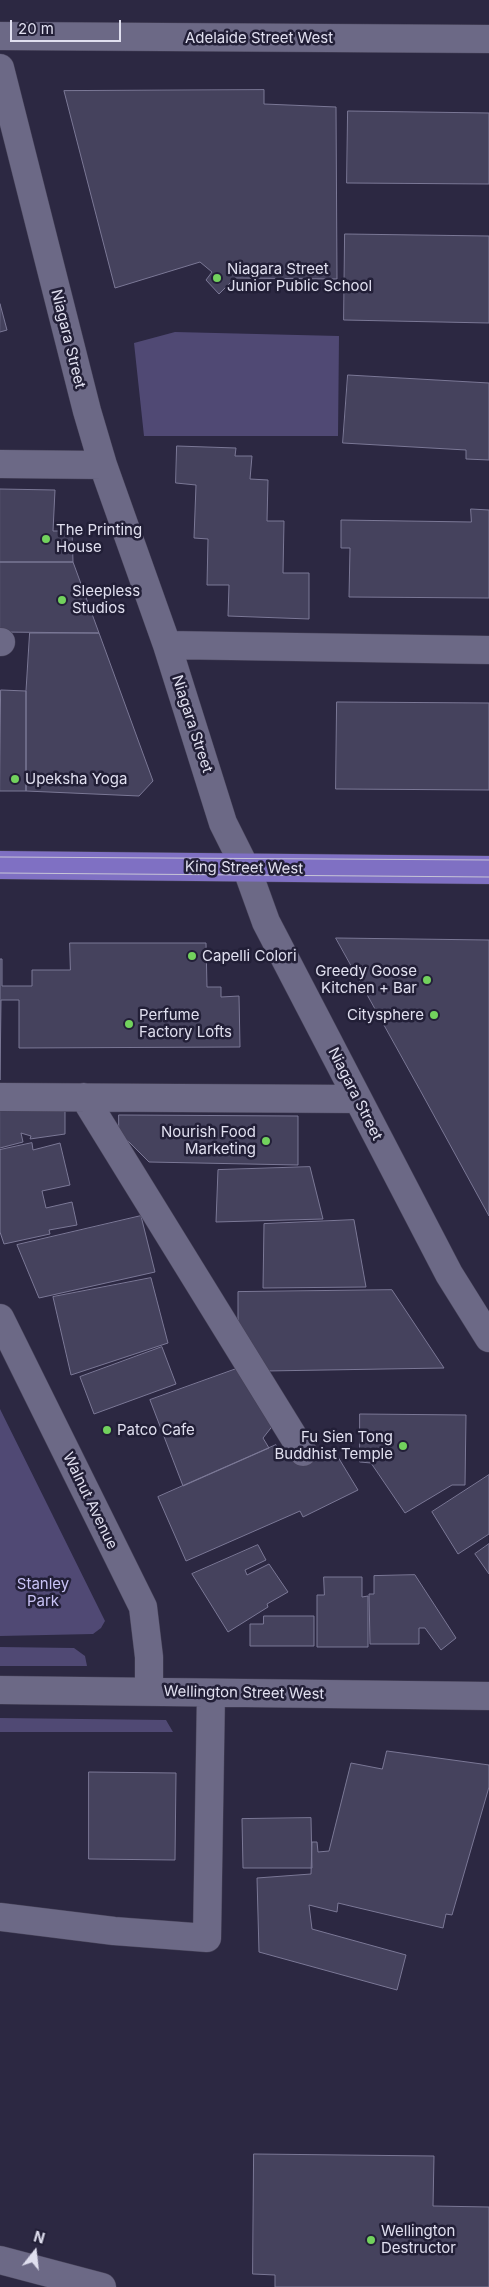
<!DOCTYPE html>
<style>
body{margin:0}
#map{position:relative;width:489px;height:2287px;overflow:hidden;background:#2c2842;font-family:Inter,sans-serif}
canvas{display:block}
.north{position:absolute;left:10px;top:2227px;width:50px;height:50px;-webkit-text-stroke:4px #221f37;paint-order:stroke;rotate:16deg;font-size:14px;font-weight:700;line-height:20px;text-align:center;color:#e0dfef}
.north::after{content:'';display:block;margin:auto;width:18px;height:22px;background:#e0dfef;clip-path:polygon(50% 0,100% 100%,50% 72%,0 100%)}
.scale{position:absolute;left:10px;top:20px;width:111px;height:22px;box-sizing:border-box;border:2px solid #e0dfef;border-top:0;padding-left:6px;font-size:15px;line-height:18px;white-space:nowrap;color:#e0dfef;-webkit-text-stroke:4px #221f37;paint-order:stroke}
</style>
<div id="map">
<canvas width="489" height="2287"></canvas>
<div class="north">N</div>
<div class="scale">20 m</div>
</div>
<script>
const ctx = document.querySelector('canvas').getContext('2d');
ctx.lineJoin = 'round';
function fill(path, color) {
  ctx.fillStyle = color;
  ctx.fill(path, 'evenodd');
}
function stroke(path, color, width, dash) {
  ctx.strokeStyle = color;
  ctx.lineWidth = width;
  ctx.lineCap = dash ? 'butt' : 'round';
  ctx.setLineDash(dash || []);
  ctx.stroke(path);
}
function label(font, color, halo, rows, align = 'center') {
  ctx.font = font + ' Inter,sans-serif';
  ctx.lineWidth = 5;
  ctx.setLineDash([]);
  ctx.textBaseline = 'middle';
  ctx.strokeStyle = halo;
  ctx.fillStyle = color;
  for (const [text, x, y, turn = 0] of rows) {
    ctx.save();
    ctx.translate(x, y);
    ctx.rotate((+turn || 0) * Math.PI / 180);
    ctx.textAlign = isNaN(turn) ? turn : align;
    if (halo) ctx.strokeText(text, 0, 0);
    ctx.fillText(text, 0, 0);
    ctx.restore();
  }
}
fill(new Path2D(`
 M175,332l164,4 -1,100h-194l-10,-93z
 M0,1409l105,212 -4,7 -8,6 -93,2z
 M0,1647l74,1 11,8 2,10h-87z
 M0,1718l166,2 7,12h-173z`), '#504974');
const building = new Path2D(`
 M264,90v14l72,3 1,172 -102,-1 -16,16 -13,-14 6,-8 -12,-10 -85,26 -51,-197z
 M348,111l141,2v71l-142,-1z
 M345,234l144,2v87l-145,-3z
 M0,304l7,26 -7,2z
 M348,375l141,8v77l-23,-1v-9l-123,-7z
 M177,446l59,2 -1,8h17l-2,23 18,1 -1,41h17l-1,52h26v46l-81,-3 1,-31h-22l1,-46 -14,-1 2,-53 -20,-2z
 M0,489l55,1 -2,41h19l1,31h-73z
 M471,509l18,1v88l-140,-1 1,-49h-9v-28l130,2z
 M0,562h73l26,71 -99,-1z
 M30,633h69l54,148 -14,15 -113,-5v-100z
 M1,690l25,1v100h-26z
 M337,702l152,1v87l-153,-1z
 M336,938l153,2v276l-69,-126z
 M70,943h136l1,44h14v10l18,-1 1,51 -221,1v-48h-18l-1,80v-121h2v27h30v-16h38z
 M0,1107h65v27l-35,5 1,-3 -10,-3 2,9 -23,6z
 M119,1115l179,1v49l-149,-3 -30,-30z
 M32,1143l1,7 27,-7 10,42 -28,6 4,17 26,-6 5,23 -28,5 1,4 -46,10 -4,-12v-82z
 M310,1167l13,52 -107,3 2,-52z
 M141,1216l14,56 -116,26 -22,-53z
 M354,1220l12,67 -103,1 1,-64z
 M151,1278l17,65 -97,32 -18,-78z
 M392,1290l52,78 -178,3 -28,-36v-43z
 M162,1347l14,37 -82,30 -14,-37z
 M239,1368l35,56 -11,14 6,10 -86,38 -33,-86z
 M360,1414l106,1 -1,70h-13l-47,28 -34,-50 -11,-1z
 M276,1445l5,13 57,-1 20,33 -55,27 -3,-6 -114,50 -28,-64z
 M489,1475v59l-31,20 -26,-42z
 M489,1544v30l-14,-20z
 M258,1545l8,15 -21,10 2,5 22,-11 19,28 -21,12 1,3 -40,25 -36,-58z
 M415,1575l41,63 -15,12 -16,-22h-6v16h-49l-1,-50h5v-18z
 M324,1577h38v20l6,-1v51h-51v-52h7z
 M264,1616h50v30h-64v-22h13z
 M387,1751l102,14v22l-37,128 -6,-1 -3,14 -105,-25 -1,9 -28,-7 3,24 94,26 -9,35 -138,-38 -2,-74 54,-4 1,-32h5l1,10 11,-1 22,-88 31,6z
 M89,1772l87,1 -1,87 -86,-1z
 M311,1818l1,50h-69l-1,-49z
 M254,2154l180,2 -1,50 56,1v80h-214v-12l-22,-1z`);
fill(building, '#45425d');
stroke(building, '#7b7896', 1);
const minor = new Path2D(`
 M0,36l489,3
 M0,68l87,343 16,54 64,180 56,178 26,52 17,47 183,352 40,64
 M0,464l103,1
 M0,642h1
 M167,645l322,5
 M0,1097l358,2
 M84,1097l219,355
 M0,1318l143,289 6,50v35
 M0,1690l489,6
 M0,1917l114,14 93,7 4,-245
 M0,2260l102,27`);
const major = new Path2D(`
 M0,865l489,5`);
stroke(minor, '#464258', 29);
stroke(major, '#464258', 29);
stroke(minor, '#6c6986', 28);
stroke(major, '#7f70c3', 28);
stroke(new Path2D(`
 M0,857l489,3
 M0,873l489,4`), '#c7c5d7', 1);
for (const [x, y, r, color] of [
 [217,278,5,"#72d25d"],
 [46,539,5,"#72d25d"],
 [62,600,5,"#72d25d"],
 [15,779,5,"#72d25d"],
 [192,956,5,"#72d25d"],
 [427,980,5,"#72d25d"],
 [434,1015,5,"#72d25d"],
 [129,1024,5,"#72d25d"],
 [266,1141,5,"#72d25d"],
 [107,1430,5,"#72d25d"],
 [403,1446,5,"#72d25d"],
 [371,2240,5,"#72d25d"]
]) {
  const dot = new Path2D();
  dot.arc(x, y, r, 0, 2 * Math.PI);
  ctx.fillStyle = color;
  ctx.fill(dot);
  stroke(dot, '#221f37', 2);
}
label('15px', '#e0dfef', '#221f37', [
 ["Adelaide Street West",259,38],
 ["Niagara Street",68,339,76],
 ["Niagara Street",192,724,72],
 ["King Street West",244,868,1],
 ["Niagara Street",355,1094,63],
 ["Walnut Avenue",90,1501,64],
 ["Wellington Street West",244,1693,1]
]);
label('15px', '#e0dfef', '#221f37', [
 ["Niagara Street",227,269],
 ["Junior Public School",227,286],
 ["The Printing",56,530],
 ["House",56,547],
 ["Sleepless",72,591],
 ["Studios",72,608],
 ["Upeksha Yoga",25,779],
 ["Capelli Colori",202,956],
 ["Greedy Goose",417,971,"right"],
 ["Kitchen + Bar",417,988,"right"],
 ["Perfume",139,1015],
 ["Factory Lofts",139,1032],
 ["Citysphere",424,1015,"right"],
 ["Nourish Food",256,1132,"right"],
 ["Marketing",256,1149,"right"],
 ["Patco Cafe",117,1430],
 ["Fu Sien Tong",393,1437,"right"],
 ["Buddhist Temple",393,1454,"right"],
 ["Wellington",381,2231],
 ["Destructor",381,2248]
], 'left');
label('15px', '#c9c3f6', '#221f37', [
 ["Stanley",43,1584],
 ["Park",43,1601]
]);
</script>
